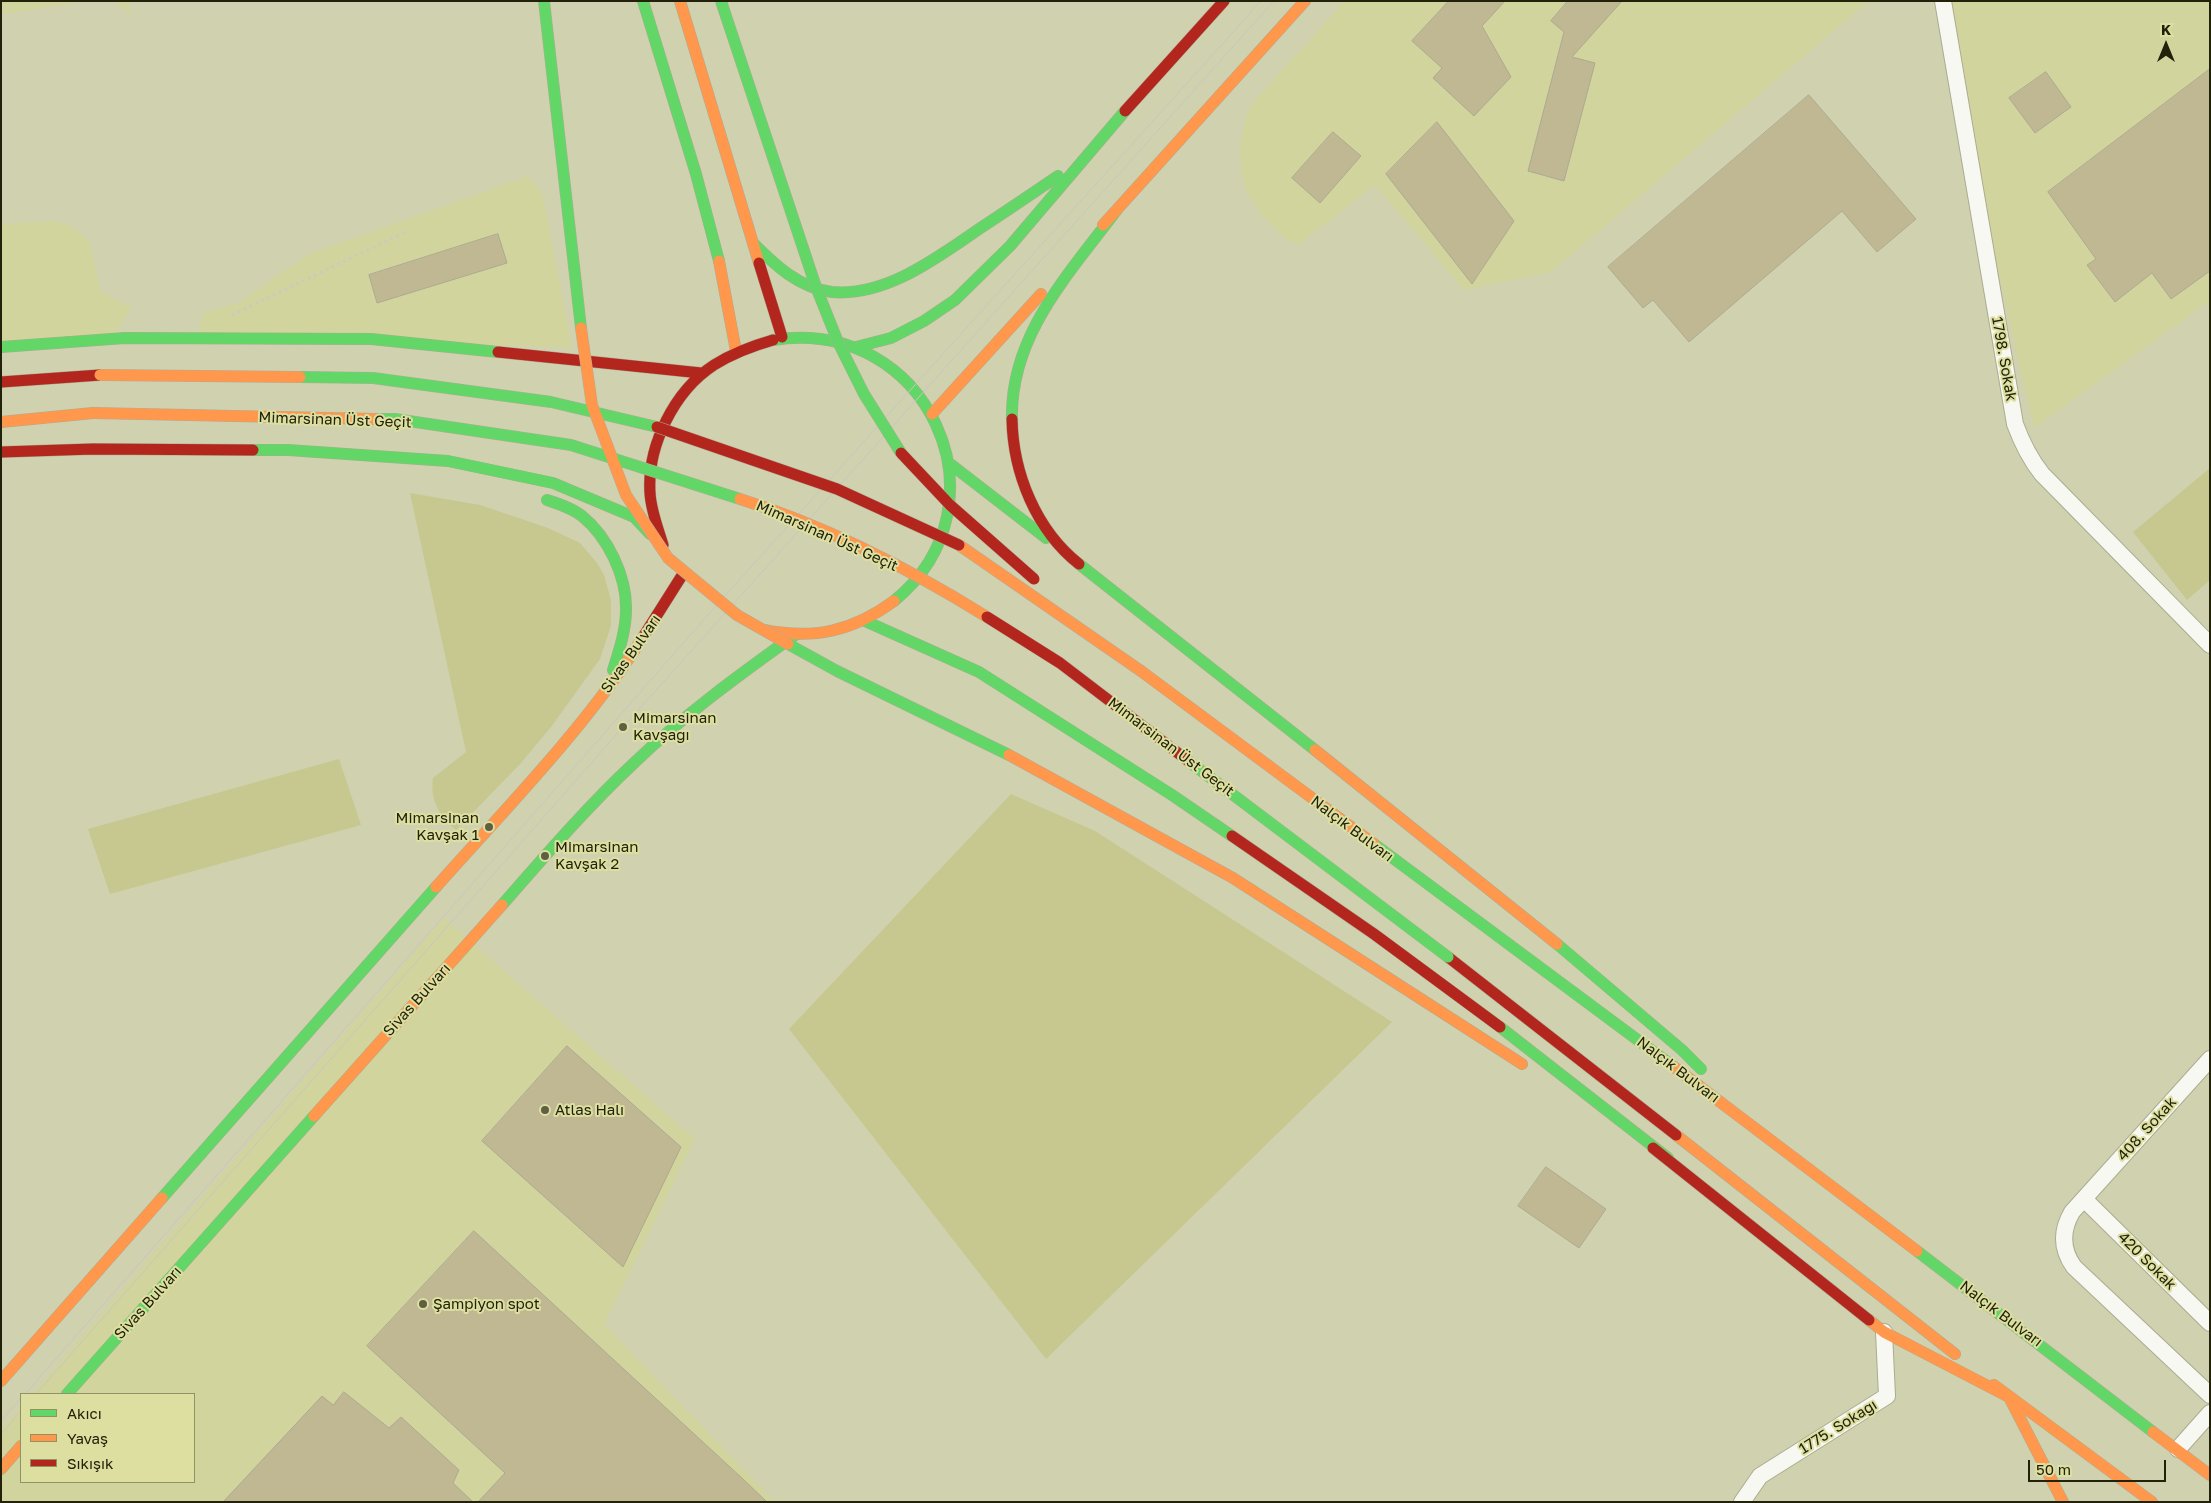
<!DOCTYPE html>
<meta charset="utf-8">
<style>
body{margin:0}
#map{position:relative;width:2211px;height:1503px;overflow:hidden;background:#d0d1af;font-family:"Golos Text",sans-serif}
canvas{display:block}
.frame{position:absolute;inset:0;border:2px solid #212209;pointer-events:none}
.legend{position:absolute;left:20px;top:1393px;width:175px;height:90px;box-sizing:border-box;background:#dddfa1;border:1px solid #929364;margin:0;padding:6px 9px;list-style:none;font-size:15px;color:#212209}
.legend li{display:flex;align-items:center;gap:10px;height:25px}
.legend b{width:25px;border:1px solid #929364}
.north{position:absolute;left:2141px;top:20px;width:50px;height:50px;-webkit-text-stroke:4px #dddfa1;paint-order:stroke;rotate:0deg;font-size:14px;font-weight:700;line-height:20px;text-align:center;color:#212209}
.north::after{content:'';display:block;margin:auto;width:18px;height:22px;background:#212209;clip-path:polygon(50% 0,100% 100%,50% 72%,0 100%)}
.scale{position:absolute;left:2028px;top:1460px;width:138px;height:22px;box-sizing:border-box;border:2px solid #212209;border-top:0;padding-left:6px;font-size:15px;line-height:18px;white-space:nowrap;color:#212209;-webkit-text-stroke:4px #dddfa1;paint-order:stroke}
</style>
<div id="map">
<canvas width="2211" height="1503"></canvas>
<div class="frame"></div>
<ul class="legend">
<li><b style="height:6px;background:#63d668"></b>Akıcı</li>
<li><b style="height:6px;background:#ff974d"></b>Yavaş</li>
<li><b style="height:6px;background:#b3261e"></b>Sıkışık</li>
</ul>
<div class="north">K</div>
<div class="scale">50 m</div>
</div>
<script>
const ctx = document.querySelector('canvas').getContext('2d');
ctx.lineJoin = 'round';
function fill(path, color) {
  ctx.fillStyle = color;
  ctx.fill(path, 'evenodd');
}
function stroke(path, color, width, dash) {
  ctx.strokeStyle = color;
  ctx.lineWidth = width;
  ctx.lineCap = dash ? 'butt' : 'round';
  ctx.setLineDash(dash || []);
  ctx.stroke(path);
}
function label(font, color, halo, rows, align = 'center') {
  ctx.font = font + ' "Golos Text",sans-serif';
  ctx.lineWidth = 4;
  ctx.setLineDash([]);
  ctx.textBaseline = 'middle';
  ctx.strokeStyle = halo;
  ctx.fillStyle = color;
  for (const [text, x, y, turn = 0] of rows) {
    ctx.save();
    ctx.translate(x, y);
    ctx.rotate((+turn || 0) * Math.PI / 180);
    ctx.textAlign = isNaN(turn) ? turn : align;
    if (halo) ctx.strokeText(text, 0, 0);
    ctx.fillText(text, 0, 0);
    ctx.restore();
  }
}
fill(new Path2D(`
 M1,1h86l-86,13z
 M112,1h17l2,15 -6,-7z
 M1345,1h524l-318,271 -87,18 -89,-105 -77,60 -14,-8 -22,-21 -16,-26 -4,-15 -2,-31 7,-30 7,-13z
 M1936,1h274v300l-176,127z
 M528,176l15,19 29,153 -373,-15 4,-20 35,-10 71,-49z
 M54,221l17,5 18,14 12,52 31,15 -19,29 -112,9v-121z
 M444,918l251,221 -91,185 171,178h-774v-72l20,-23v75h173v-88h-162z`), '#d2d49e');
fill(new Path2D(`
 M2210,468v112l-23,20 -54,-68z
 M410,493l70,12 68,23 32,15 17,20 7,12 7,25v26l-11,33 -49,68 -30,36 -65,67c-17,-14 -26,-30 -23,-52l33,-26z
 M339,759l22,66 -251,69 -22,-65z
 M1011,794l84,37 297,191 -346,337 -257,-330z`), '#c7c88f');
const building = new Path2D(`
 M1449,1h56l-23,25 29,51 -37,39 -41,-38 9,-10 -30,-27z
 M1568,1h54l-50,56 23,6 -31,118 -36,-10 36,-139 -13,-11z
 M2210,69v202l-39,28 -19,-26 -37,29 -28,-37 9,-6 -48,-67z
 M2046,72l25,35 -36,26 -26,-35z
 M1809,95l107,124 -39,33 -35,-41 -153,131 -36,-42 -10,8 -35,-41z
 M1437,122l77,99 -42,63 -86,-110z
 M1333,132l28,24 -41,47 -28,-25z
 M498,234l9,29 -130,40 -8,-28z
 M567,1046l114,101 -58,120 -141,-126z
 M1546,1167l60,42 -27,39 -61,-42z
 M474,1231l269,248 24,23h-289l27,-29 -138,-127z
 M344,1392l45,36 12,-11 58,53 -6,13 20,19h-250l99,-106 11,9z`);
fill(building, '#bfb893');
stroke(building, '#adaa90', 1);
const street = new Path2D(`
 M1943,1l72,423c7,19 15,35 27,50l168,171
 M2210,1059l-138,153c-11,19 -11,37 2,55l136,128
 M2084,1199l126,124
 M2178,1449l32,-36
 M1742,1502l18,-26 127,-80 -3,-64`);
const fast = new Path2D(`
 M643,1l53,173 23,87
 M753,243c22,22 46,45 79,49 55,5 107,-36 150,-65 26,-17 51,-34 76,-51
 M773,340c153,-25 241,163 121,261
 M1,347l124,-9 246,1 127,13
 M856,347l35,-9 33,-17 31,-21 55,-54 115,-135
 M1012,419c-2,-84 57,-145 104,-208
 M253,450h35l160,11 105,22 81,34 16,17
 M949,463l97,75
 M547,500c12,4 25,8 35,16 26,21 45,61 44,94 0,20 -7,41 -13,60
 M1079,564l236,186
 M865,621l114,51 193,123 60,41
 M1374,844l300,223
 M502,905c42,-48 85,-98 132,-142 50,-48 105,-88 161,-128
 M1557,944l125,106 19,19
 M1500,1027l168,131
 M162,1198l274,-311
 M1917,1251l236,181
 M67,1394l247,-278`);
const slow = new Path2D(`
 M680,1l79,262
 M1103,225l202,-224
 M719,261l17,90
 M932,414l109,-120
 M1,422l92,-9
 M764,630c50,10 89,1 130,-29
 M1141,671l233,173
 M1315,750l242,194
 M1233,878l289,186
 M436,887c72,-81 151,-161 209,-253
 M1674,1067l243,184
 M314,1116l188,-211
 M1676,1135l279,219
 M1869,1320l15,12 125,65
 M1,1381l161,-183
 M1994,1385l158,117
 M2009,1397l54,105
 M2153,1432l57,43
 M1,1469l20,-23`);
const jam = new Path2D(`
 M1125,111l99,-110
 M759,263l23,74
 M498,352l203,21
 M1,382l99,-7
 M1012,419c1,54 24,111 67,145
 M1,452l92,-3 160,1
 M663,545c-5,-17 -12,-34 -13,-52 -3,-47 24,-102 64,-128 19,-12 38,-19 59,-25
 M645,634l36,-57
 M1232,836l142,98 126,93
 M1448,957l228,178
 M1653,1148l216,172`);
stroke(street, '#abac91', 18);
stroke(fast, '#abac91', 12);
stroke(slow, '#abac91', 12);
stroke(jam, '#abac91', 12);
stroke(new Path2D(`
 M232,315l173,-83`), '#cacac0', 3, [2.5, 4]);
stroke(street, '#f8f8f3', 16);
stroke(fast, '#63d668', 11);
stroke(slow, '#ff974d', 11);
stroke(jam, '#b3261e', 11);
stroke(new Path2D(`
 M25,1394l689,-786 547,-607
 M36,1394l587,-667 651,-726
 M1,1421l20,-23
 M1,1434l20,-23`), '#c7c7bd', 1);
const fastBridge = new Path2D(`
 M544,1l37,327
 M721,1l95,286 22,55 26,52 37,59
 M300,377l73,1 178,24 106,25
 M376,419h19l176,26 169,54
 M788,644l49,27 172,84
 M1191,763l257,194`);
const slowBridge = new Path2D(`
 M581,328l11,77 34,90 42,63 69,57 51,29
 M100,375l200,2
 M93,413l283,6
 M740,499c86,27 170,70 247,118
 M959,545l182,126
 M1009,755l224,123`);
const jamBridge = new Path2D(`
 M657,427l180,62 122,56
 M901,453l49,52 84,74
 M987,617l73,46 131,100`);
stroke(fastBridge, '#b2ad98', 12, []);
stroke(slowBridge, '#b2ad98', 12, []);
stroke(jamBridge, '#b2ad98', 12, []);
stroke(fastBridge, '#63d668', 11);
stroke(slowBridge, '#ff974d', 11);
stroke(jamBridge, '#b3261e', 11);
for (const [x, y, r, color] of [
 [623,727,5,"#5e5f43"],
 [489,827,5,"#5e5f43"],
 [545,856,5,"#5e5f43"],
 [545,1110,5,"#5e5f43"],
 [423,1304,5,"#5e5f43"]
]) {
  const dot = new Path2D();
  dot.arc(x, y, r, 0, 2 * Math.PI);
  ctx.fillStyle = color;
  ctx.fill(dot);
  stroke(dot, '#dddfa1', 2);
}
label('15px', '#212209', '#dddfa1', [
 ["1798. Sokak",2004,359,80],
 ["Mimarsinan Üst Geçit",335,420,2],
 ["Mimarsinan Üst Geçit",827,536,24],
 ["Sivas Bulvarı",631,654,-55],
 ["Mimarsinan Üst Geçit",1171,747,37],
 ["Nalçık Bulvarı",1352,829,37],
 ["Sivas Bulvarı",417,1000,-48],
 ["Nalçık Bulvarı",1678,1070,37],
 ["408. Sokak",2147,1129,-48],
 ["420 Sokak",2147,1261,45],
 ["Sivas Bulvarı",148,1303,-48],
 ["Nalçık Bulvarı",2001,1314,37],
 ["1775. Sokağı",1838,1427,-32]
]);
label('15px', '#212209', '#dddfa1', [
 ["Mimarsinan",633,718],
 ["Kavşağı",633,735],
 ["Mimarsinan",479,818,"right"],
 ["Kavşak 1",479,835,"right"],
 ["Mimarsinan",555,847],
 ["Kavşak 2",555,864],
 ["Atlas Halı",555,1110],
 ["Şampiyon spot",433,1304]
], 'left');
</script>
